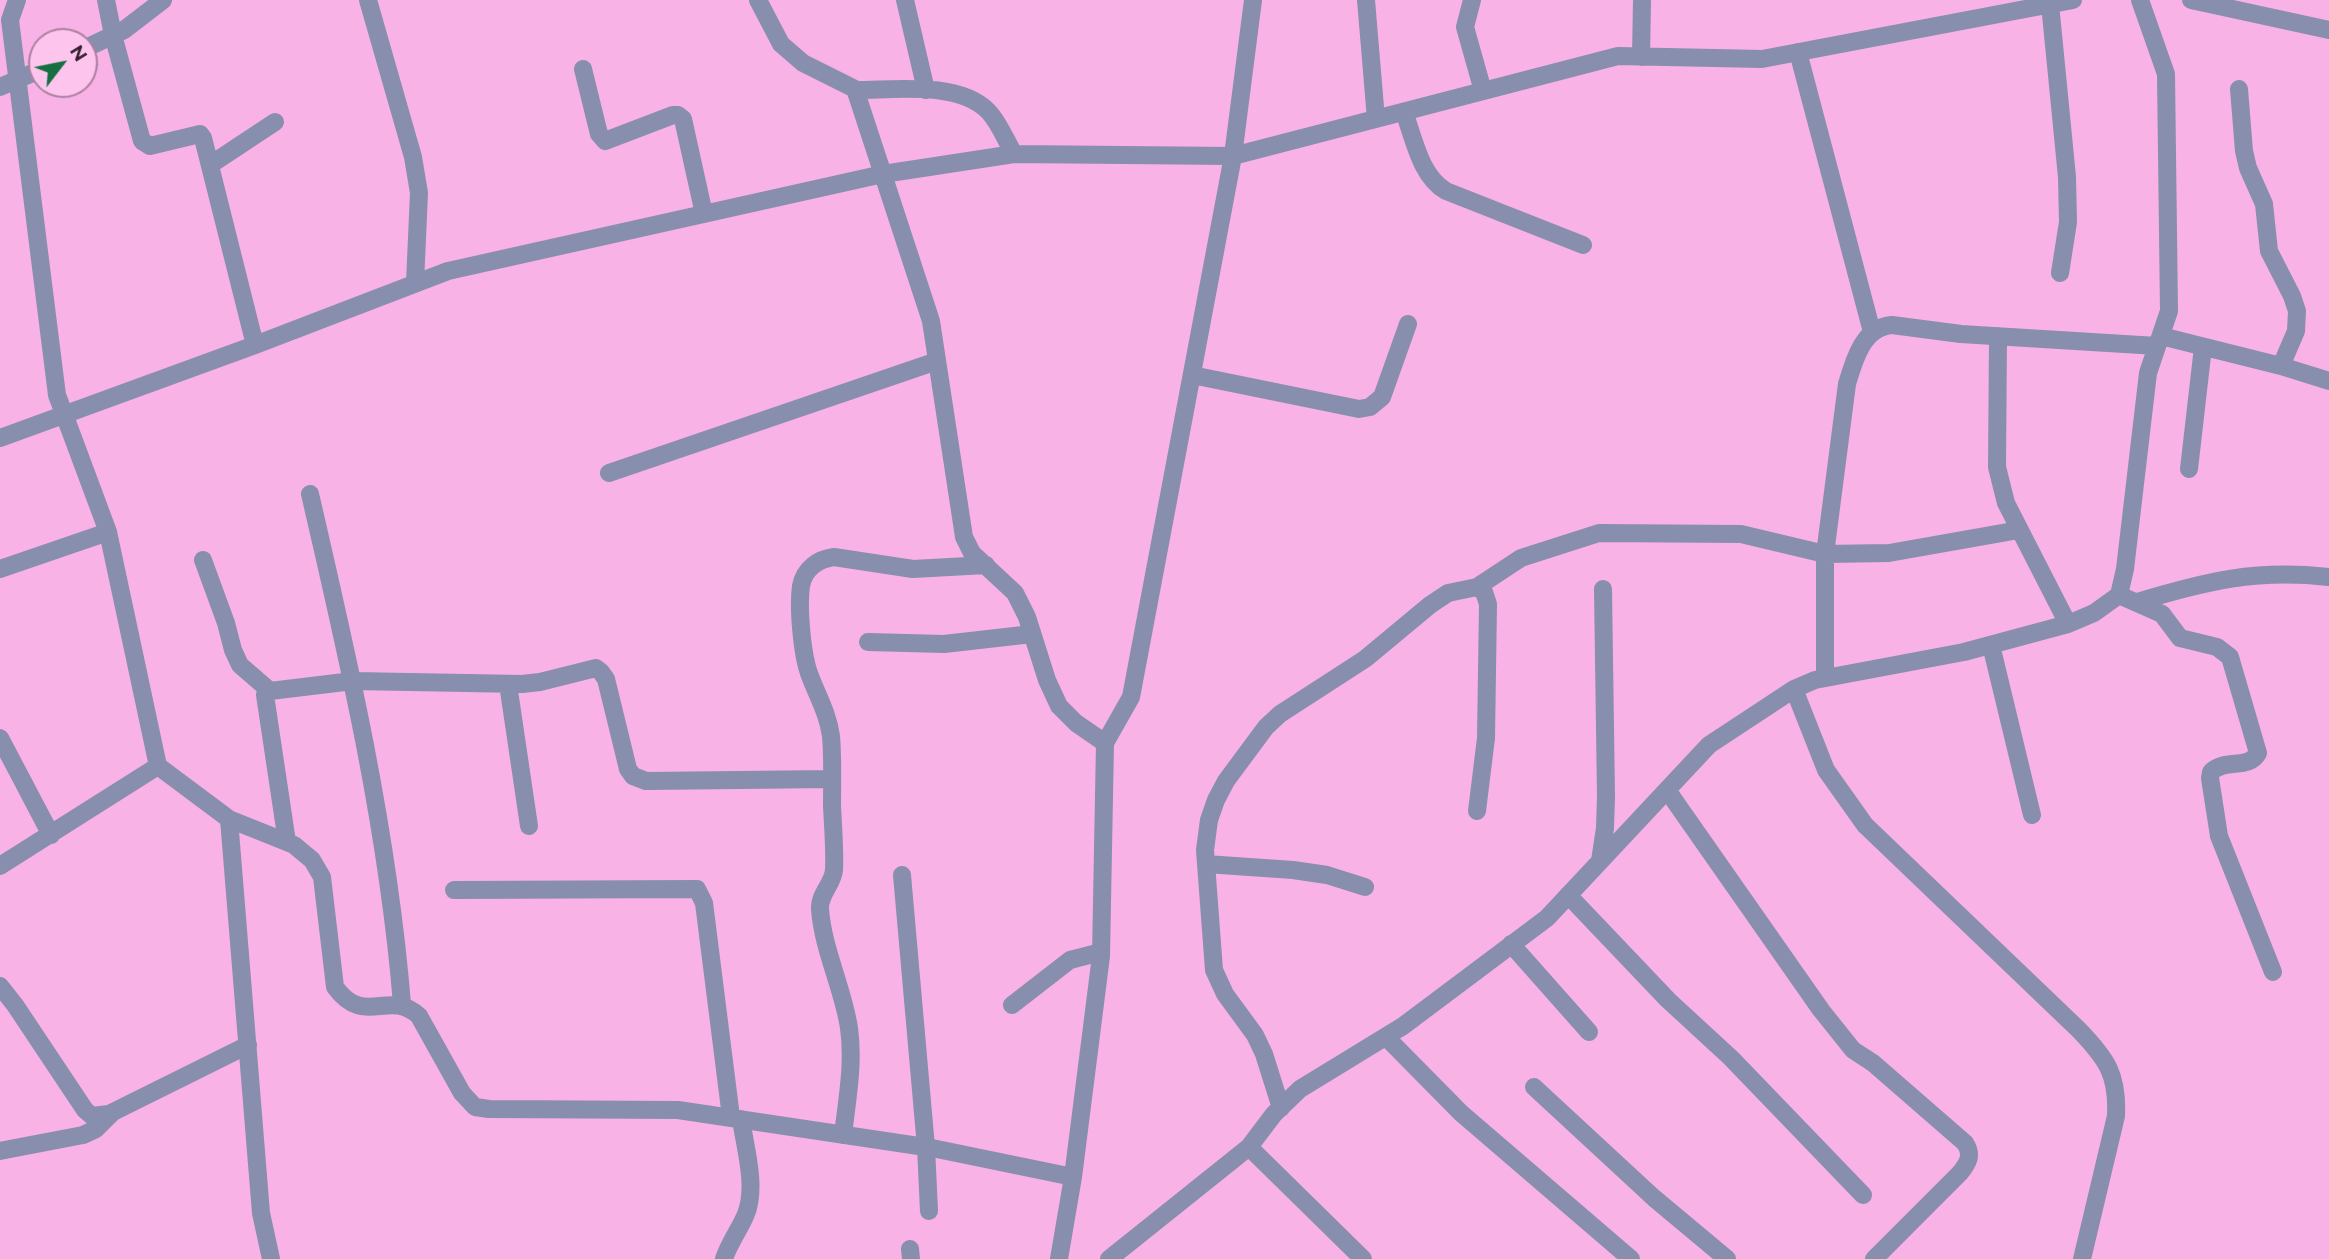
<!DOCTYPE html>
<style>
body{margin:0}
#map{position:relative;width:2329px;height:1259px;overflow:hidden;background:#f8b2e6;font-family:Raleway,sans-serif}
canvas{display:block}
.north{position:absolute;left:28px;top:28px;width:70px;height:70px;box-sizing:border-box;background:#fdc5ee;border:2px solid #ad81a1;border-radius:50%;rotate:58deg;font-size:19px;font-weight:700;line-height:28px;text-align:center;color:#341a2e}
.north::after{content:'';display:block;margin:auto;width:24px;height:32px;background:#156f43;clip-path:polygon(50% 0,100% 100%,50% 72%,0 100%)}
</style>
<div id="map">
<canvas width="2329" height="1259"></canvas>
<div class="north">N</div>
</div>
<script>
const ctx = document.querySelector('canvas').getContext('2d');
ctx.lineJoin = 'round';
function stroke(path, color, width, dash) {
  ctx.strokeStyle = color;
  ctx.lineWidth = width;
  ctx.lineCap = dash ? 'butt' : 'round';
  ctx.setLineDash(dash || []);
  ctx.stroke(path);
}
stroke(new Path2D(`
 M17,0l-7,20 47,375 51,137 50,234 71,53 32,394 10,46
 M106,0l7,35 29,106 8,5 50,-12 3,4 52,207
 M368,0l45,157 6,36 -4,90
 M758,0l23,44 22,19 52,26 76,232 33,216 8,16 43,40 12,24 20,63 12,26 17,17 29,20
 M905,0l21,90
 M1366,0l10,119
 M1472,0l-7,27 18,64
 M2191,0l138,30
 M2050,4l17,173 1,45 -8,51
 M84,49l40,-19 39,-30
 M1798,52l74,280
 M1641,57l1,-57
 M583,69l16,65 6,7 68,-26h5l5,4 21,95
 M0,87l42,-18
 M2239,89l5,62 4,17 16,36 5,47 23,45 5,15 -1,20 -15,35
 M856,90c39,0 102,-9 132,21 11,11 18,30 26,43
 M1404,112c10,26 16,64 42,79l137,54
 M210,165l65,-43
 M1998,336l-1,131 9,36 62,121
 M2161,336l120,30 48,15
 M1192,375l167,34 11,-2 12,-10 26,-73
 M0,438l255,-93 193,-74 435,-97 131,-20 219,2 385,-100 144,3 311,-59
 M2189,469l14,-122
 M609,473l328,-112
 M310,494c39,168 78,337 92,510
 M203,560l23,63 7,27 7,15 30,26
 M0,569l108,-37
 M1477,587l44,-29 78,-25 142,1 84,20 64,-1 130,-23
 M2119,595l43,19 18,24 37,9 13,10 28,96c-9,17 -33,5 -47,19l-1,6 9,58 54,136
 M2137,602c70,-21 118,-33 192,-25
 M868,642l76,2 88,-10
 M1991,645l41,170
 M1825,678v-124l22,-170c7,-24 16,-57 45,-59l69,9 196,12
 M508,684l21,142
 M1794,689l32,81 39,55 214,205c28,29 39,45 37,86l-34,143
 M0,738l51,97
 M1667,790l154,220 32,40 20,13 92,80c8,12 3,20 -5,30l-86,86
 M229,819l65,26 18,15 10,17 13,110c30,41 53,1 84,29l43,77 13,14 14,2 189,1 254,38 141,29
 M287,842l-22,-147 5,-4 83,-10 169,3 18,-2 56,-14 5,4 5,7 22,90 5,7 13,5 186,-2
 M1600,861l5,-33 1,-31 -3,-208
 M1206,864l87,6 34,5 38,12
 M0,866l158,-100
 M902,875l24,272 3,64
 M454,890l243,-1 7,14 27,214
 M1568,895l100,105 63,58 132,137
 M1511,944l78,88
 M0,986l15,19 70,105 7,6 17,-2 139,-69
 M1012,1005l58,-45 31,-8
 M1386,1037l75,76 170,146
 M1534,1087l120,111 73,61
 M1281,1108l-17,-54 -9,-19 -30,-41 -11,-24 -9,-120 4,-30 7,-20 10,-19 40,-54 14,-13 85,-55 65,-54 18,-12 29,-6 7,5 4,12 -2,134 -9,73
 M843,1135c4,-35 11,-71 6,-107 -6,-40 -26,-78 -29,-119 -1,-15 13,-25 14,-39 1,-21 -1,-43 -2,-64 0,-23 1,-47 -1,-70 -3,-22 -13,-39 -21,-60 -8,-20 -12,-68 -9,-90 3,-17 17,-27 33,-29l79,12 73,-4
 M1249,1147l114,112
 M0,1151l83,-16 13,-6 16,-16
 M910,1249l1,10
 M724,1259c5,-16 16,-30 22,-45 11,-28 -1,-66 -5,-95
 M1059,1259l14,-82 28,-221 4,-213 26,-46 102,-541 20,-156
 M1109,1259l140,-112 25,-33 26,-25 103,-63 144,-108 162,-173 85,-56 21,-9 149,-28 104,-28 26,-11 25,-18 6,-26 23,-196 21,-62 -3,-237 -26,-74`), '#888ead', 18);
</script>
